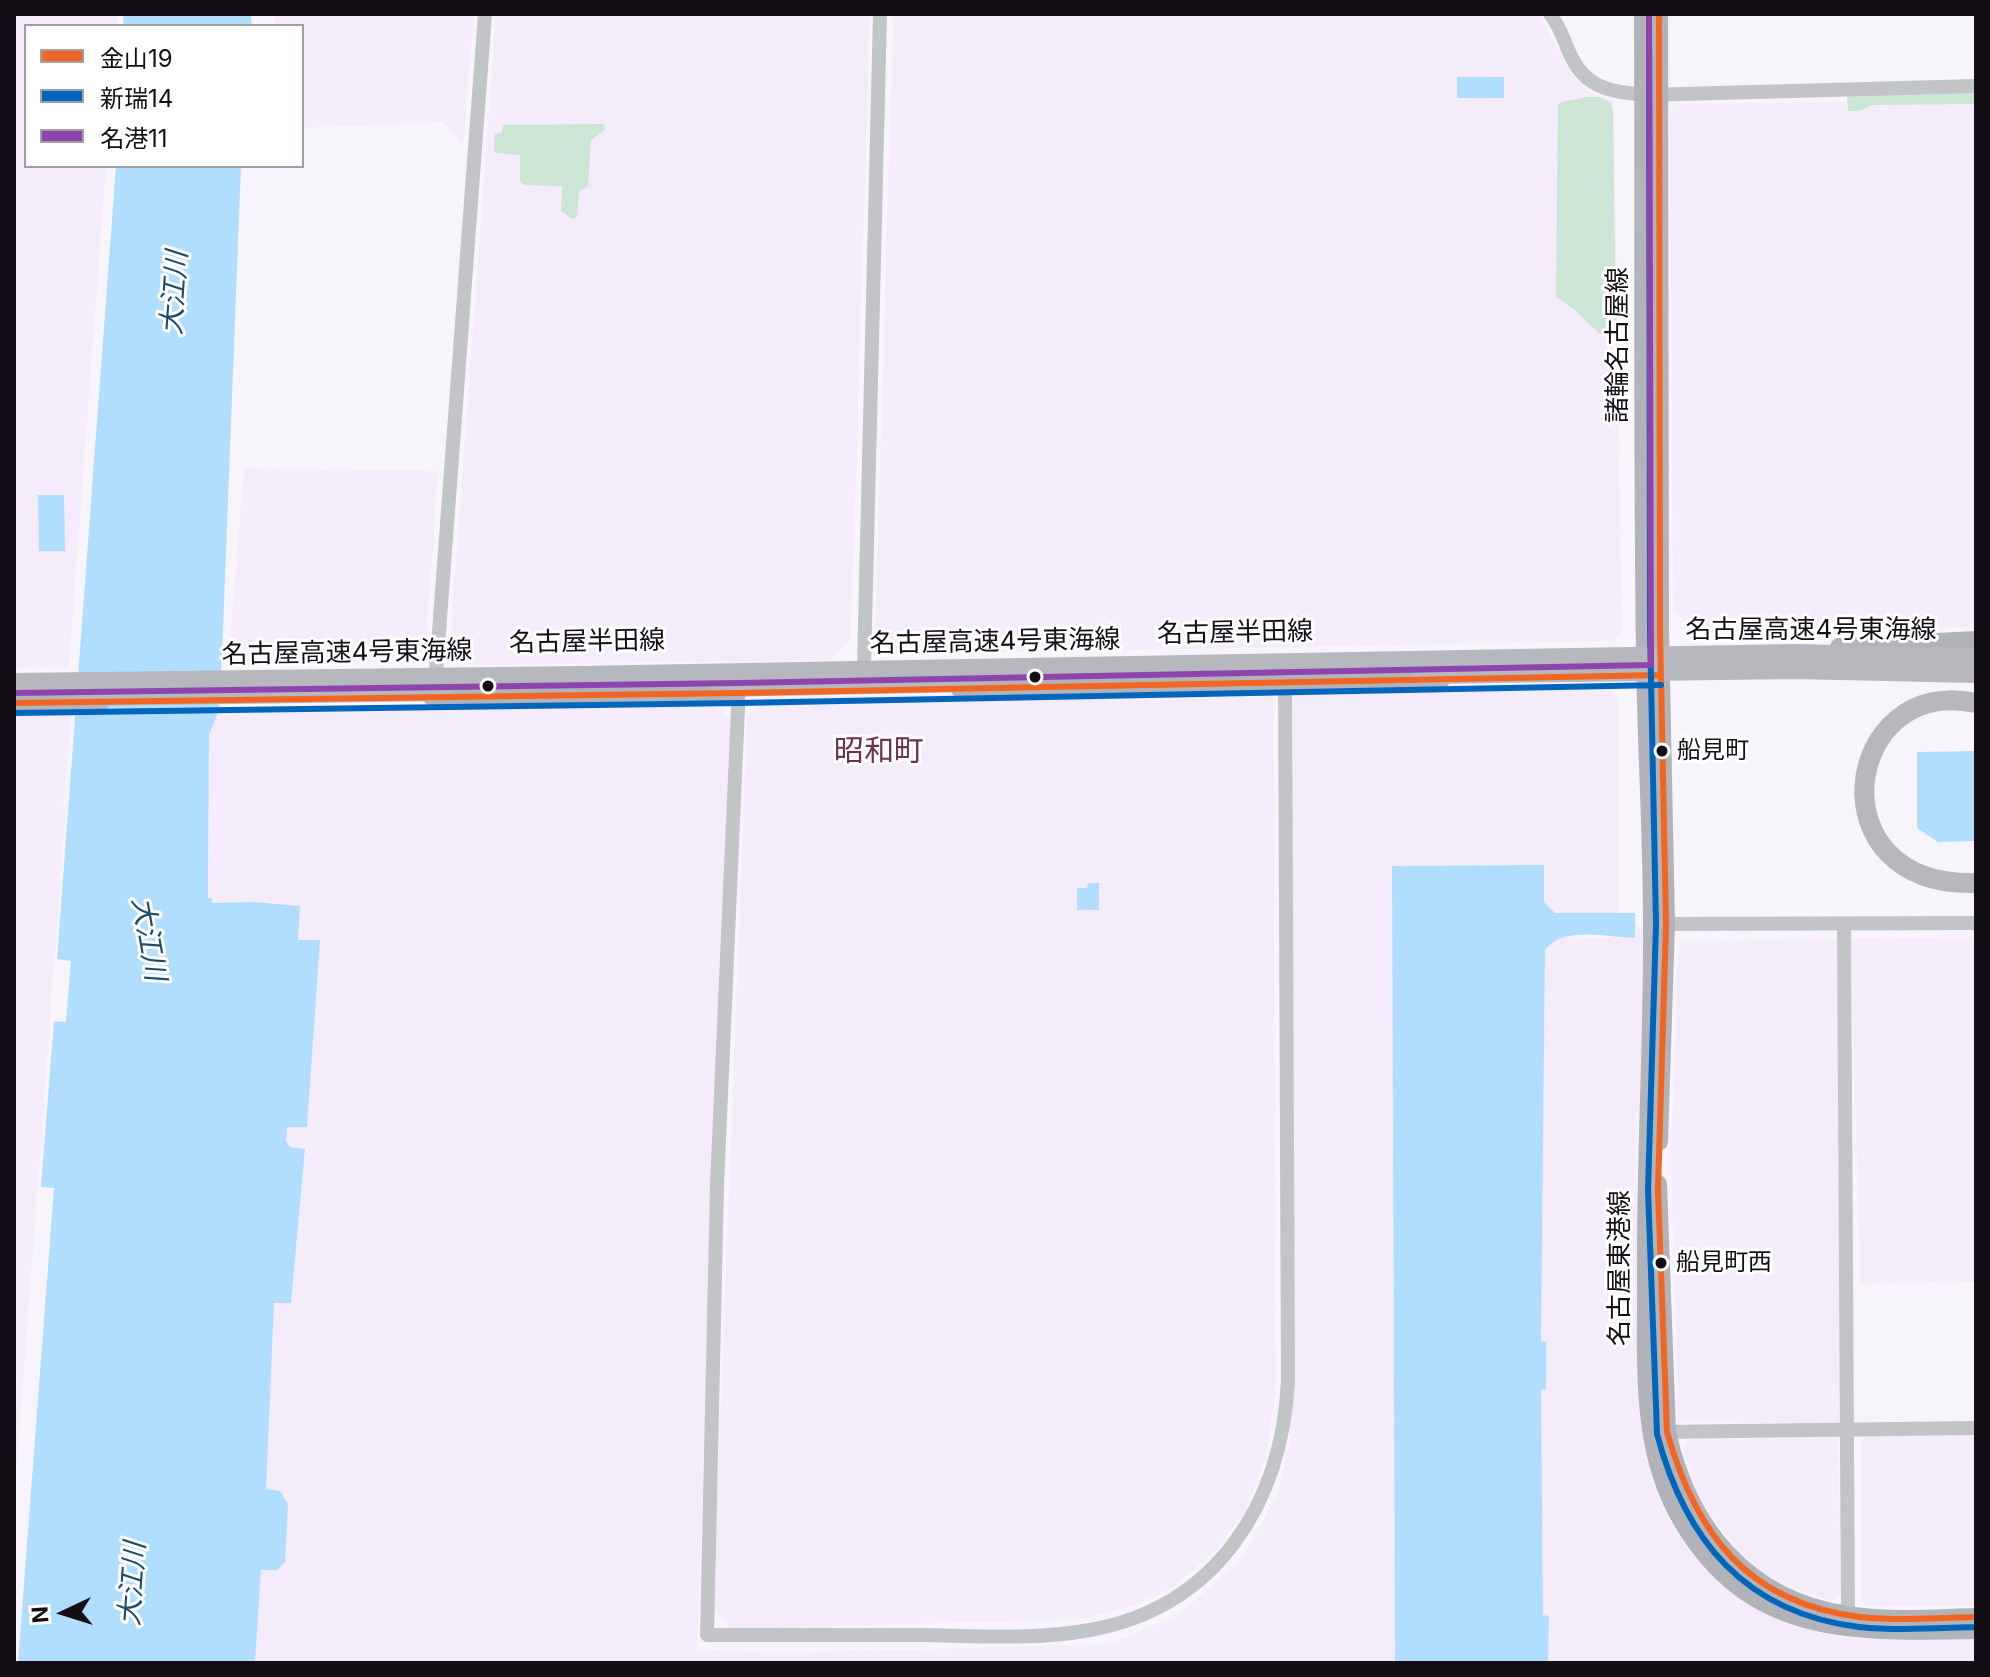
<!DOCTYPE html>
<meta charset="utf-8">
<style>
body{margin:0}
#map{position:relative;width:1990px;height:1677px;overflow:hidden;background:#f8f4fc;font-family:Inter,"Noto Sans JP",sans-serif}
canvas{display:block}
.frame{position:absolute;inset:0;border:16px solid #140f17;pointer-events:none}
.legend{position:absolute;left:24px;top:24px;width:280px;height:144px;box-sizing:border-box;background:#fff;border:2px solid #a19fa2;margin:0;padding:10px 14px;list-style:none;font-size:24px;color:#140f17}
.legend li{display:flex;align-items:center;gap:16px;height:40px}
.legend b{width:40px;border:2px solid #a19fa2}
.north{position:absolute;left:24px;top:1573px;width:80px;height:80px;-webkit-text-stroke:6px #fff;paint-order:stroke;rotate:266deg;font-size:22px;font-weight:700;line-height:32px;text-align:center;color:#140f17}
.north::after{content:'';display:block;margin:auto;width:28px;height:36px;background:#140f17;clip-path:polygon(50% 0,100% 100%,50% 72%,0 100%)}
</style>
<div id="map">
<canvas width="1990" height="1677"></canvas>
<div class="frame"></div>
<ul class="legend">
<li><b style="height:10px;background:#f26522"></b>金山19</li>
<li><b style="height:10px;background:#0065bd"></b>新瑞14</li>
<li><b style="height:10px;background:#8e44ad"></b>名港11</li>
</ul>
<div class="north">N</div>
</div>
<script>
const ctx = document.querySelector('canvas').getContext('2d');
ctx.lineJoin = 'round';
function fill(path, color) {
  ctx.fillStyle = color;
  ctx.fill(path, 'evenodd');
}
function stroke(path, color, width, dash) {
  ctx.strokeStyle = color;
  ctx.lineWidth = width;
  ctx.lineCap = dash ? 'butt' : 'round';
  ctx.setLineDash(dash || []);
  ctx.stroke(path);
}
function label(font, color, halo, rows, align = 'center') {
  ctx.font = font + ' Inter,"Noto Sans JP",sans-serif';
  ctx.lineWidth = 6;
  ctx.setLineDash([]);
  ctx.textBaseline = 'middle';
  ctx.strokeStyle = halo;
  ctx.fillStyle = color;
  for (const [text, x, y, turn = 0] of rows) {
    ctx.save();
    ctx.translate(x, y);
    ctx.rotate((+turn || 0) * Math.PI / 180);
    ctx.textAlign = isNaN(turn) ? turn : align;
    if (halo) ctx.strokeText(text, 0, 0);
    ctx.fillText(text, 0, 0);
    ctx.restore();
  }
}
fill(new Path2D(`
 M14,14h104l-1,12h-91v140h80l-37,501 -55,1z
 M275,14h199l-11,132 -20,-24 -141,6v-102h-27z
 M496,14h374l-19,626 -21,20 -360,5 -20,-21z
 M893,14h646l33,60 17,17 25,11 8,529 -9,10 -723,13 -15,-15z
 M1976,91v536l-280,5 -23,-22 -3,-500 5,-6 172,-2v-10z
 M244,468l194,3 -12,175 -15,15 -183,4z
 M1606,687l13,12v214h-64l-11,-11v-36l-152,1 3,796h-1140l19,-361 17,1 14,-154 -15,-2 -4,-5 1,-16 19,1 13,-187h-21l1,-34 -45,-4 -42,1 -4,-5 1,-163 10,-25 202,-2 37,-6 253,-4 19,22 -33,930 87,3 326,-9 68,-29 62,-54 37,-65 13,-52 4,-754z
 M1273,690l3,696 -9,65 -20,58 -30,40 -44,38 -37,18 -54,14 -350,10 -19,-22 34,-890 20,-20z
 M72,712l-9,93 3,1 -52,696v-789z
 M1635,926h12l-7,184 -4,1 2,291 15,82 16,35 23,35 27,28 41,29 24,12 54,14 31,3 107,-1v24h-428l1,-47h-6l-2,-227 5,-1v-45l-5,-1 4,-392 6,-7 14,-6 70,1z
 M1976,937v345l-116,2 -9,-346z
 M1841,939l3,481 -7,3h-159l-7,-263 6,-187 4,-32z
 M1976,1435v171h-109l-6,-7v-158l6,-5z
 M1835,1438l4,4 1,153 -9,6 -47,-17 -22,-12 -24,-21 -33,-44 -12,-26 -9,-31 4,-10z`), '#f4ebfb');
fill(new Path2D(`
 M1976,91v13l-104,1 -12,6h-12l-1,-19z
 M1585,97h14l12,6 2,12 3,209 -7,8 -9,2 -26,-25 -18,-12 2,-193c10,-5 18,-3 27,-7z
 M604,124l1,6 -14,10 -3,46 -9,5 -2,26 -5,2 -11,-8 1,-25 -38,-1 -4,-3v-27l-23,-2 -3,-3 1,-16 7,-1 1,-8z`), '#cbe6d4');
fill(new Path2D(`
 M124,14h127l1,12h-129z
 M1457,77h47v21h-47z
 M116,166h125l-19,489 -3,55 -10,25 -1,163h4v5l42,-1 46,4 -2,34h22l-13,187h-20l-1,14 4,6 15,2 -14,154h-17l-8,186 14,2 8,13 -3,58 -8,8h-16l-6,93h-237l36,-475 -13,-1 13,-166 12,1 5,-61 -14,-2z
 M38,495h26l1,56h-26z
 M1976,751v90l-38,1 -21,-14v-76z
 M1544,865v37l11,11h80v25c-27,0 -71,-13 -90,12l-4,391 5,1v47l-5,1 2,225 6,1 -1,47h-153l-3,-797z
 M1088,883h11v27h-22v-22h10z`), '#b2defe');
stroke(new Path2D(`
 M1550,14c14,18 13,28 23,46 15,29 41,32 71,35l332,-9
 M864,665l16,-651
 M436,672l49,-658
 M739,685l-22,500 -10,450c73,0 146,0 219,0 53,1 111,5 164,-5 127,-23 192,-127 198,-249l-3,-707
 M1656,924l320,-1
 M1844,924l4,692
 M1660,1432l316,-4`), '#c2c4c7', 14);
stroke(new Path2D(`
 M1643,14c1,213 -1,427 2,640 1,90 7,180 7,269 1,118 -7,235 -6,353 1,82 -8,171 36,245 69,118 175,111 294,109
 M1659,14l1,616 6,294 -7,218
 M1839,647l137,-7
 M959,688l482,-8
 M431,696l306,-3
 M14,703l88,-2
 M1658,1184l9,248c21,95 79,168 180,183 42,7 87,3 129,2`), '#b1b3b8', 18);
stroke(new Path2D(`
 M1976,703c-133,-29 -164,185 0,180`), '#b7b8bd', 20);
stroke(new Path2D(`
 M1424,674l370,-5 182,4
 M14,683l566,-7 1214,-22 182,4
 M720,687l256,-5
 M88,696l356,-5`), '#b7b8bd', 20);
stroke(new Path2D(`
 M1659,14l1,616 6,294 -8,266 9,242c29,103 81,171 193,185 38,4 77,1 116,0
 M14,703l725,-10 922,-18`), '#f26522', 6);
stroke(new Path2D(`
 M1649,14l1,616 6,294 -8,266 9,244c28,106 88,179 202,193 39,4 78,1 117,0
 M14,713l725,-10 922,-18`), '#0065bd', 6);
stroke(new Path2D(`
 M14,693l725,-10 912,-18 -2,-651`), '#8e44ad', 6);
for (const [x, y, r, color] of [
 [1035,677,7,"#140f17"],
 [488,686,7,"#140f17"],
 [1662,751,7,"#140f17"],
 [1661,1263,7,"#140f17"]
]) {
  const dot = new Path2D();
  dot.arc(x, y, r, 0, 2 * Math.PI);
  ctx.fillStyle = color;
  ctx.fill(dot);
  stroke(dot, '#fff', 3);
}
label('24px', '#140f17', '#fff', [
 ["船見町",1677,751],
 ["船見町西",1676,1263]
], 'left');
label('26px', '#140f17', '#fff', [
 ["諸輪名古屋線",1618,345,-90],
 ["名古屋高速4号東海線",1811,630],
 ["名古屋半田線",1235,633,-1],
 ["名古屋半田線",587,642,-1],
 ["名古屋高速4号東海線",995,642,-1],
 ["名古屋高速4号東海線",347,653,-1],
 ["名古屋東港線",1620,1268,-90]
]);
label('italic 28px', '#1b4d69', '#fff', [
 ["大江川",175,293,-86],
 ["大江川",148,939,80],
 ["大江川",133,1584,-86]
]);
label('30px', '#6e2f51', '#fff', [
 ["昭和町",879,752]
]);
</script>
